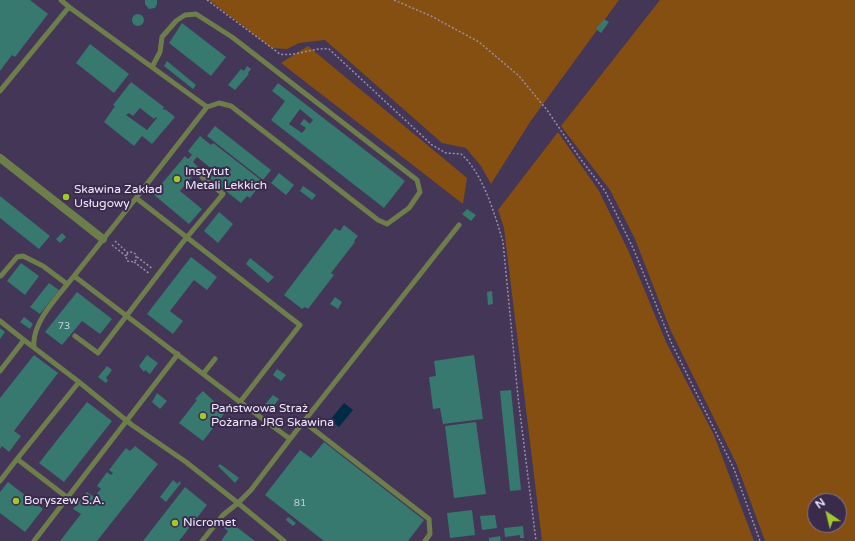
<!DOCTYPE html>
<meta charset="utf-8">
<style>
body{margin:0}
#map{position:relative;width:855px;height:541px;overflow:hidden;background:#443657;font-family:"Varela Round",sans-serif}
canvas{display:block}
.north{position:absolute;left:807px;top:493px;width:40px;height:40px;box-sizing:border-box;background:#3a2b4c;border:1px solid #837793;border-radius:50%;rotate:325deg;font-size:11px;font-weight:700;line-height:16px;text-align:center;color:#f1e9fe}
.north::after{content:'';display:block;margin:auto;width:14px;height:18px;background:#a1c92a;clip-path:polygon(50% 0,100% 100%,50% 72%,0 100%)}
</style>
<div id="map">
<canvas width="855" height="541"></canvas>
<div class="north">N</div>
</div>
<script>
const ctx = document.querySelector('canvas').getContext('2d');
ctx.lineJoin = 'round';
function fill(path, color) {
  ctx.fillStyle = color;
  ctx.fill(path, 'evenodd');
}
function stroke(path, color, width, dash) {
  ctx.strokeStyle = color;
  ctx.lineWidth = width;
  ctx.lineCap = dash ? 'butt' : 'round';
  ctx.setLineDash(dash || []);
  ctx.stroke(path);
}
function label(font, color, halo, rows, align = 'center') {
  ctx.font = font + ' "Varela Round",sans-serif';
  ctx.lineWidth = 4;
  ctx.setLineDash([]);
  ctx.textBaseline = 'middle';
  ctx.strokeStyle = halo;
  ctx.fillStyle = color;
  for (const [text, x, y, turn = 0] of rows) {
    ctx.save();
    ctx.translate(x, y);
    ctx.rotate((+turn || 0) * Math.PI / 180);
    ctx.textAlign = isNaN(turn) ? turn : align;
    if (halo) ctx.strokeText(text, 0, 0);
    ctx.fillText(text, 0, 0);
    ctx.restore();
  }
}
fill(new Path2D(`
 M209,0h410l-89,122 -39,62 -10,-18 -15,-18 -24,-5 -117,-103 -26,3 -12,6 -15,-1z
 M660,0h195v541h-90l-28,-76 -67,-136 -35,-90 -25,-49 -49,-64zM815,501h24v24h-24z
 M308,46l159,132 -4,26 -182,-141z
 M558,132l41,59 29,59 38,92 48,93 40,106h-212l-38,-313 -6,-18z`), '#844f11');
fill(new Path2D(`
 M344,403l9,7 -14,17 -9,-7z`), '#002b47');
fill(new Path2D(`
 M0,0h30l18,14 -33,43 -3,-2 -12,16z
 M145,0h12v4l-2,4 -6,1 -4,-5z
 M132 20a6 6 0 1 1 12 0a6 6 0 1 1-12 0Z
 M604,19l5,3 -8,11 -5,-4z
 M182,23l44,34 -15,19 -42,-33z
 M90,44l39,30 -15,19 -38,-30z
 M167,61l29,24 -3,4 -29,-23z
 M247,66l4,3 -3,4 1,1 -14,16 -7,-5 13,-16 3,2z
 M131,82l33,25 -1,2 1,1 1,-1 10,8 -23,27 -10,-8 -8,10 -30,-24 11,-16 -2,-1zM140,108l14,11 2,-2 1,1 -10,12 -21,-15 3,-2 4,3z
 M278,83l127,98 -21,27 -113,-88 14,-19 -13,-10zM300,109l13,11 -3,4 -6,-5 -4,5 6,4 -4,5 -13,-9z
 M215,126l56,44 -8,10 -56,-44z
 M200,136l11,9 2,-2 48,37 -2,2 2,2 -11,14 -3,-2 -6,7 -34,-27 5,-7 -15,-12 -4,5 6,6 -19,23 22,18 -13,15 -36,-30 32,-38 3,3 4,-4 -4,-4z
 M279,173l15,12 -8,10 -15,-12z
 M303,186l13,9 -4,5 -12,-9z
 M0,196l50,40 -11,13 -39,-31z
 M467,209l9,6 -5,6 -9,-7z
 M219,212l14,12 -15,19 -14,-12z
 M344,225l14,11 -4,5 1,1 -24,31 3,2 -26,34 -3,-2 -3,2 -18,-14 51,-67 5,3z
 M62,233l4,4 -6,6 -4,-4z
 M191,257l26,20 -10,13 -13,-10 -24,31 13,10 -10,13 -26,-20z
 M250,258l24,19 -6,6 -22,-19z
 M21,263l18,13 -14,19 -18,-14z
 M49,283l10,7 -19,24 -10,-7z
 M492,291l1,13 -5,1 -1,-13z
 M77,292l35,27 -12,15 -18,-13 -20,24 -17,-13z
 M335,297l7,5 -4,7 -8,-5z
 M24,317l9,7 -3,5 -10,-7z
 M0,328l5,4 -5,7z
 M34,355l24,18 -44,58 7,5 -12,16 -7,-6 -2,3v-51z
 M147,355l11,8 -8,11 -5,-4 -1,2 -5,-6z
 M474,355l9,64 -40,5 -3,-16 -7,1 -4,-32 7,-1 -2,-15z
 M107,366l5,4 -6,8 2,2 -2,3 -8,-6z
 M277,369l9,6 -5,6 -8,-6z
 M511,390l10,100 -11,1 -10,-100z
 M203,391l16,15 1,-2 7,6 -24,31 -24,-18 18,-23 -2,-1z
 M157,393l10,8 -7,8 -8,-7z
 M273,395l6,4 -11,14 -6,-5z
 M87,402l25,19 -48,61 -25,-19z
 M251,420l5,4 -4,5 -5,-4z
 M476,422l10,72 -32,4 -9,-72z
 M324,442l100,78 -16,21h-84l-59,-46 35,-45 11,8z
 M135,446l23,18 -61,77h-37l21,-27 -8,-5 14,-17 7,5 7,-8 -4,-3 10,-14 4,3 2,-2 -4,-3 13,-17 4,4 -4,-4 4,-5 4,3z
 M220,464l19,14 -4,5 -17,-17z
 M173,480l5,4 1,-3 2,2 -15,19 -6,-5z
 M8,482l35,27 -18,23 -25,-19v-21z
 M185,487l22,18 -28,36h-36z
 M472,510l3,25 -25,3 -3,-25z
 M495,515l2,13 -15,2 -2,-14z
 M288,517l8,6 -3,3 -7,-6z
 M228,521l6,4 21,16h-34l7,-10 -5,-4z
 M523,526l1,12h-4v-3l-15,2 -1,-9z
 M500,536l1,5h-12v-3z`), '#37786f');
stroke(new Path2D(`
 M207,0l73,54c17,3 32,-7 49,-5l103,96 14,8 15,1c22,19 34,61 42,88l15,155 18,144
 M394,0l37,16 48,26 40,34 28,34 32,47 26,34 29,59 37,92 63,127 26,72
 M115,241l13,12 3,-1 5,2v6l-2,2 -7,-1 -1,-5 2,-3
 M112,245l14,11
 M137,257l16,12
 M134,262l16,12`), '#998eaa', 1.5, [2, 2]);
stroke(new Path2D(`
 M61,0l8,7
 M152,67l8,-15 2,-15 14,-16 9,-6 11,-1 36,23 185,143 3,12 -11,16 -22,16 -9,-4 -147,-114 -12,-3 -12,4
 M0,91l69,-84 138,100 -71,91
 M136,198l164,127 -60,77 -166,-126z
 M1,276l16,-19 6,-1 20,10 24,18
 M0,321l24,19
 M75,336l23,17 85,-111 40,-48 -21,-17
 M34,347c-3,-24 25,-52 40,-71
 M0,371l24,-31 55,42
 M203,374l12,-15
 M304,422l125,97 1,15 -5,7
 M290,439l169,-214
 M0,481l17,-22
 M68,498l-51,-39 62,-77 53,43 54,37 52,41 13,-13 39,-51 -50,-37
 M34,541l144,-187
 M202,541l21,-26 15,-12 46,38`), '#6e7e4b', 5);
stroke(new Path2D(`
 M0,158l103,81`), '#6e7e4b', 8);
for (const [x, y, r, color] of [
 [177,179,4,"#a1c92a"],
 [66,197,4,"#a1c92a"],
 [203,416,4,"#a1c92a"],
 [16,501,4,"#a1c92a"],
 [175,523,4,"#a1c92a"]
]) {
  const dot = new Path2D();
  dot.arc(x, y, r, 0, 2 * Math.PI);
  ctx.fillStyle = color;
  ctx.fill(dot);
  stroke(dot, '#3a2b4c', 1.5);
}
label('10px', '#c2cdda', null, [
 ["73",64,326],
 ["81",300,503]
]);
label('12px', '#f1e9fe', '#3a2b4c', [
 ["Instytut",185,172],
 ["Metali Lekkich",185,186],
 ["Skawina Zakład",74,190],
 ["Usługowy",74,204],
 ["Państwowa Straż",211,409],
 ["Pożarna JRG Skawina",211,423],
 ["Boryszew S.A.",24,501],
 ["Nicromet",183,523]
], 'left');
</script>
